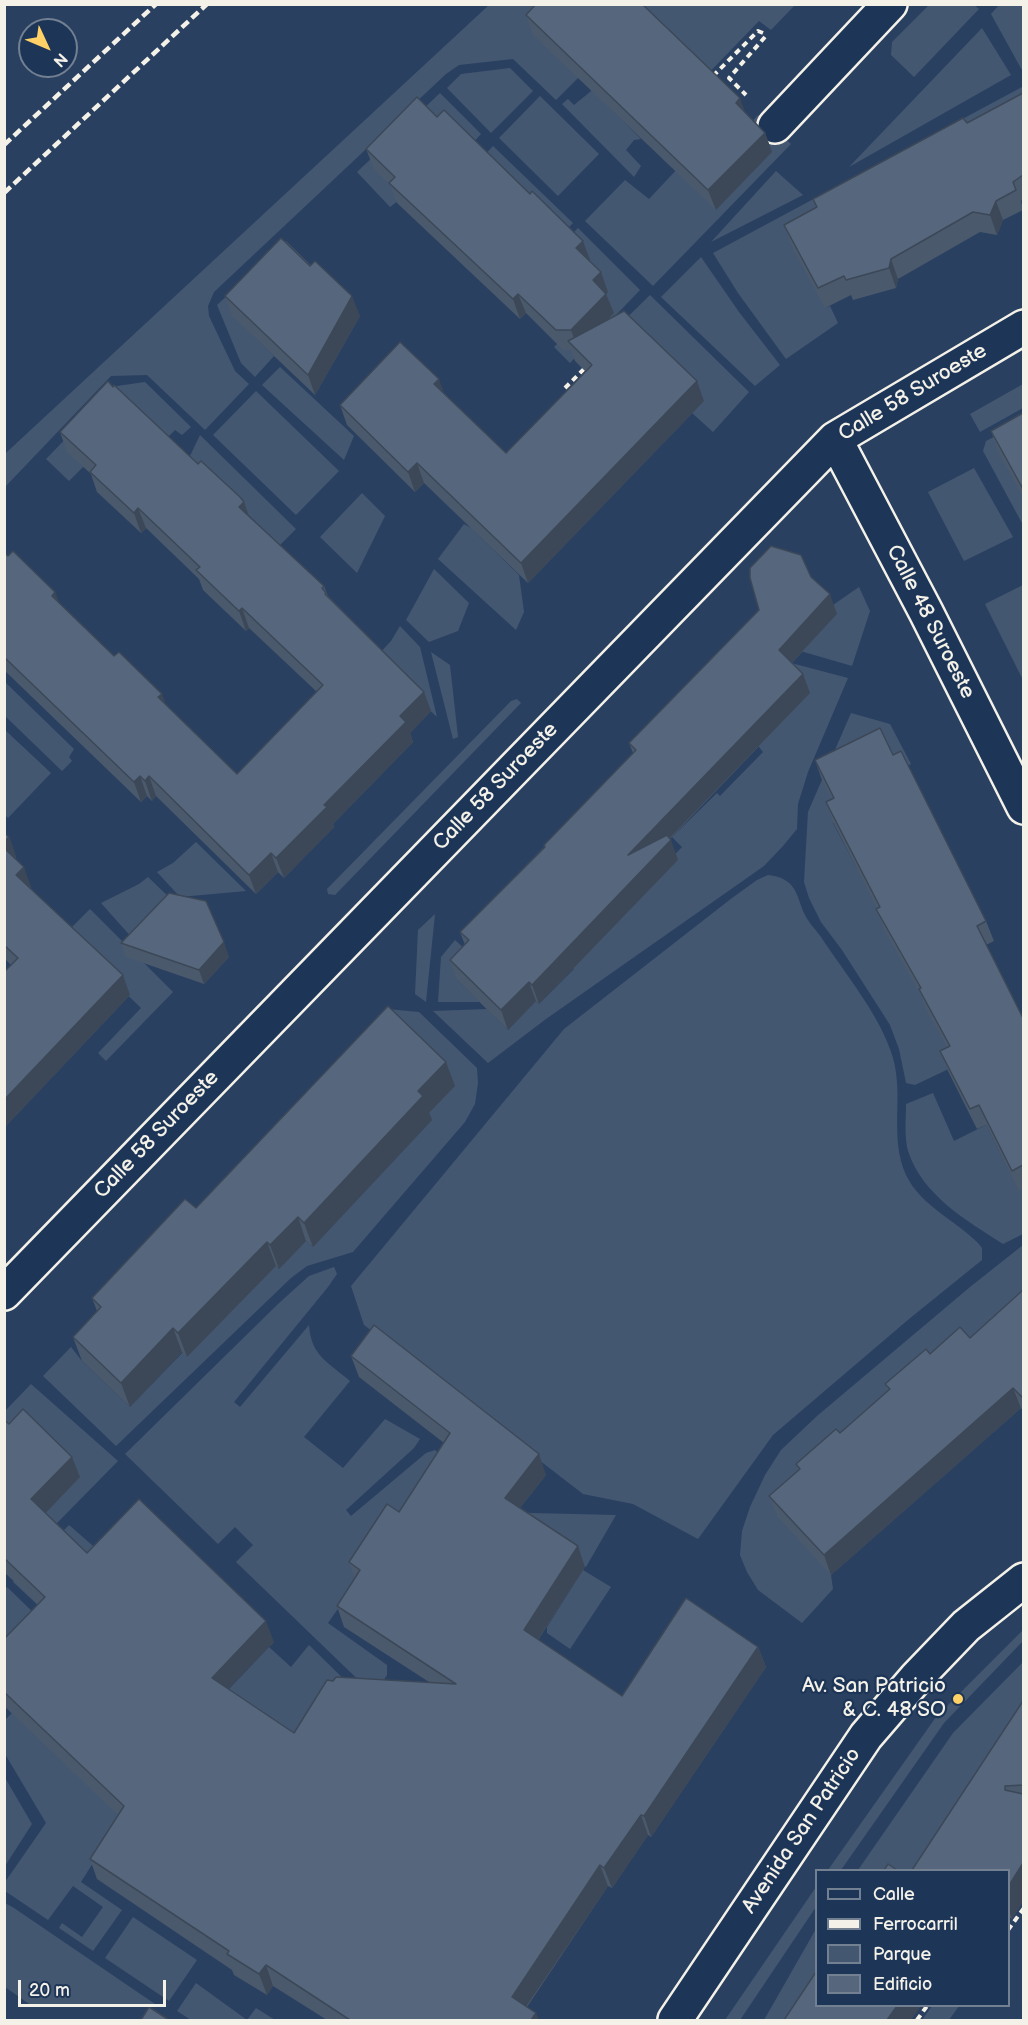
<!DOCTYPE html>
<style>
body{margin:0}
#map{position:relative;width:1028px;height:2025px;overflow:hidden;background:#2a4060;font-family:"Balsamiq Sans",sans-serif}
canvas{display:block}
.frame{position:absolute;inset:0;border:6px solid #f4f1e8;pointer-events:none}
.legend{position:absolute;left:815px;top:1869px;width:195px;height:138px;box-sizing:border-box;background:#1d3557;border:2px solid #738091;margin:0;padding:8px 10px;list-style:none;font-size:18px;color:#f4f1e8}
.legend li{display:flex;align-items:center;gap:12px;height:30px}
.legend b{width:30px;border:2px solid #738091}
.north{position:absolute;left:18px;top:18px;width:60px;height:60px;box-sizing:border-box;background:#1d3557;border:2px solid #738091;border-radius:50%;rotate:134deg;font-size:16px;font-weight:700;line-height:24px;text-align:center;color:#f4f1e8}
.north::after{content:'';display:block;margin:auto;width:21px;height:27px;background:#ffd166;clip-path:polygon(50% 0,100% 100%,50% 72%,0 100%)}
.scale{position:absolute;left:18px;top:1980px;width:148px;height:27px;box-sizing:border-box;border:3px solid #f4f1e8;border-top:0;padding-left:8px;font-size:18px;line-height:21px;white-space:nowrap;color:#f4f1e8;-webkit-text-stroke:4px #1d3557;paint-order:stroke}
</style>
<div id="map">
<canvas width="1028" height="2025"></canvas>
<div class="frame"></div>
<ul class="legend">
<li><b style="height:8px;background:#1d3557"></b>Calle</li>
<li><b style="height:8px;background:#f4f1e8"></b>Ferrocarril</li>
<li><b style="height:16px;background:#445771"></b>Parque</li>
<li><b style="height:16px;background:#56677d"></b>Edificio</li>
</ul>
<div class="north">N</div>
<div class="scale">20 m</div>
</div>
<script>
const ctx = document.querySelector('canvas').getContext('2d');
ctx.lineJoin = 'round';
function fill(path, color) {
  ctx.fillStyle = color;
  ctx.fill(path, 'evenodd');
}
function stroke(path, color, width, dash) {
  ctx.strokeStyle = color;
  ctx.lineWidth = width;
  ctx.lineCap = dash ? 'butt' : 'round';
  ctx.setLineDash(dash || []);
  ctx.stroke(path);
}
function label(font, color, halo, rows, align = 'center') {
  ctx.font = font + ' "Balsamiq Sans",sans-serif';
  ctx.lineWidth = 4.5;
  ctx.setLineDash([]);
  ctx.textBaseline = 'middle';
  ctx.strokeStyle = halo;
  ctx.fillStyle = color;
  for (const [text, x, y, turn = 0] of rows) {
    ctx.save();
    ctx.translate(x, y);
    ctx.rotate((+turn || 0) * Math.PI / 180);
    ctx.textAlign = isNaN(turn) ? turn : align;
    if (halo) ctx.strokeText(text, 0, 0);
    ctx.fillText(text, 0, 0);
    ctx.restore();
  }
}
fill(new Path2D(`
 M489,5h73l16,73 -22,22 -43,-41 -54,6 -13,9 -232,218 -6,14 1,10 26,55 14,13 -44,46 -58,-55 -36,1 -106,111v-33l3,-3z
 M628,5h167l-24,25 -12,-9 -59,61z
 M929,5h45l5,4 -65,68 -23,-22 1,-13z
 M999,5h22l2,3v64l-32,-58z
 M982,28l29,47 -162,92z
 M510,68l23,23 -42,42 -44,-45 14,-14z
 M596,87l12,19 33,33 -7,1 -8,10 15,16 -7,11 -72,-73 6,-5 6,6z
 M1022,87l1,60 -197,161 4,-2 8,17 -52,36 -48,-66 -25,-40z
 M440,93l41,41 -12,13 -79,60 -33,-35z
 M540,96l59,58 -41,42 -59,-58z
 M758,115l33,29 -138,142 -68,-65 40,-41 24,19 31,-33 67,-39z
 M493,146l80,77 -4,4 -88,-68z
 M776,171l27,24 -92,47z
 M578,228l62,62 -70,73 -16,-16 54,-55 -25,-24 -3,-30 -6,-6z
 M286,241l34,33 -87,42 41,40 -19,21 -14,-14 -24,-58z
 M701,257l38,55 41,53 -25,21 -94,-89z
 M650,295l99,97 -36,40 -21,-19 -96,-65z
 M280,367l74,69 -10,24 -82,-75z
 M145,382l46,45 -9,8 -7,-5 -9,9 -83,28 -14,14 -23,-22 71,-73z
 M1023,384v24l-43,24 -10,-18z
 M256,391l83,80 -43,44 -83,-80z
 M1023,422v103l-40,-74 3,-10z
 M200,435l96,94 -16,16 -91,-87z
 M974,468l39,69 -49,24 -36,-69z
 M362,493l23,23 -28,57 -37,-36z
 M464,524l7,4 48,47 5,37 -8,18 -78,-71z
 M434,569l35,34 -11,28 -29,11 -23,-22z
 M1023,585v95l-38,-76z
 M859,587l11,24 -18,55 -100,-29 78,-30z
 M400,626l20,21 17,70 -62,-59 16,-17z
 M431,652l19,13 8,72 -5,2z
 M776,659l72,19 -40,94 -10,32 -1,25 -14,17 -19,20 -218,153 -58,44 -55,-52 54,-2 21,21 28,-29 3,3 35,-35 -4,-5 112,-117 -10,-10 45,-44 3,3 43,-44 -4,-5z
 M5,682l69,67 -5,8 3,4 -10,10 -57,-55z
 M517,699l4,4 -186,192 -7,-1 -1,-5 184,-188z
 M851,713l39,11 21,40 -13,6 -56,48 -9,5 22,42 61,104 41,96 -42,20 -9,-2 -7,-34 -9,-24 -48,-75 -21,-28 -12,-24 -5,-16 4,-70z
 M4,729l47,44 -43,45 -4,-4z
 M196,842l50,49 -66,6 -23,-25 16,-9z
 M768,875c10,1 18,4 24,11 7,9 8,20 13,29 4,8 11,15 16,22 24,37 60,79 72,121 11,39 -4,79 13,117 15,31 49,45 72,68l4,5v12l-73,59 -136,116 -75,104 -65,-35 -50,-10 -219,-169 -13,-39 213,-257 168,-131 25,-18z
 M148,877l25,24 -39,39 -33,-37 38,-19z
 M90,909l83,83 -67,69 -8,-8 43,-45 -76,-74z
 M435,914l-9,88 -11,-8 3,-64z
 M455,940l12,11 -10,29 23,22h-42l3,-45z
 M387,1009l32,3 58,56 1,15 -3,21 -10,18 -112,130 -46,14 -16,12 -175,168 -73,-70 28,-29 11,14 48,46 141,-146 8,8 27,-28 7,6 119,-127z
 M933,1093l21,48 32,-16 33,65 4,-1v45l-20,10c-37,-24 -80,-48 -95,-93 -4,-15 -2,-32 -2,-47z
 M1023,1245v62l-192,268 2,14 -31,34 -44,-33 -11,-18 -7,-17 2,-24 8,-24 15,-32 16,-25 36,-34 153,-129z
 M334,1267l3,7 -9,13 -94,115 6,5 69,-82c2,31 19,37 41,56l-46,56 39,31 42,-49 35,20 -6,9 -68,62 5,6 75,-63 9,-3 17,16 68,45 11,2 85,2 -30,52 -141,-93 -89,109 -28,40 59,42v10l-13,20 -138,-133 17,-17 -18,-18 -17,17 -93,-90 153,-150 31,-28z
 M31,1384l87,77 -113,115v-165z
 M69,1525l39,34 -104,102v-71l3,-3 30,29 5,-7 -29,-27z
 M583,1570l28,17 -41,62 -23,-16v-6z
 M1023,1630v11l-79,82 -103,147h-13l108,-153z
 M309,1645l51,50 -35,22 -217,122 -27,43 41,28 -29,41 -34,-23 3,-5 20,14 21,-30 -30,-21 -25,34 -43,-29v-9l41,-59 -41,-69 -1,-33 8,-8 102,97 155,-163 22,20z
 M1023,1662v76l-77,132h-88l95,-137z
 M4,1776l28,48 -27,42h-1z
 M816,1887v20l-76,113h-15z
 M5,1903l9,5 144,98h-126l-27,-19z
 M133,1917l64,43 -28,41 -64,-43z
 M816,1929v77l-7,14h-45z
 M196,1983l51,37 9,-12 19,12h-84l-14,-9z
 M932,2006h27l-10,14h-27z`), '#445771');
const street = new Path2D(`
 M775,126l115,-122
 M835,439l91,173 98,195
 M4,1293l831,-854 189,-112`);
const secondary = new Path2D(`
 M675,2020l191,-284 50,-58 50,-52 58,-46`);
stroke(street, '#f4f1e8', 38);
stroke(secondary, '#f4f1e8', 38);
stroke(new Path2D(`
 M713,76l45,-45 5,2 2,4 -36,41 17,17
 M565,388l21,-21
 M1008,1930l16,-22
 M917,2020l10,-14`), '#f4f1e8', 4, [6, 4.5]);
stroke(street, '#1d3557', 33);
stroke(secondary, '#1d3557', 33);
stroke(new Path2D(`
 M4,145l152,-141
 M4,193l203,-189`), '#f4f1e8', 4.5, [9, 4.5]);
fill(new Path2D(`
 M526,15l219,97 20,21 7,19 -56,58 -183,-175z
 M1023,93v106l-2,2 2,9 -20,10 -6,15 -17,-3 -82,47 -2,9 -43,12 -2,-5 -26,13 -34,-63 -7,-20 32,-18 -3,-8 154,-76z
 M366,149l224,111v1l11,11 7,20 -2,2 8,19 -6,6 96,82 -176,182 -104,-100 -9,9 -68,-67 -7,-20 104,-12 62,60 80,-81 -11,-11 -4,-11h-8l-37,-37 -6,6 -123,-116 -7,-18 -16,-16z
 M225,296l135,20 -45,79 -83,-79z
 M1023,413v84l-25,-46 -7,-20z
 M60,432l138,32 46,38 5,14 75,70 4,10 96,96 7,19 -21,22 3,9 -80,82 1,3 -50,51 -6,-6 -22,22 -100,-98 -4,5 -5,-5 -6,6 -137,-132v-117l56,51 177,170 80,-82 -68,-64 -3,3 -43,-41 -4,-11 -53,-51 -5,5 -44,-41 -6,-18 -24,-22z
 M811,577l26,37 -45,49 18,30 -140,146 8,21 -139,144 -3,-3 -28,29 -51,-50 -7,-20 15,-15 -5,-13 84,-85v-2l89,-92 -4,-10z
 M893,755l93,166 8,20 -8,4 37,73v171l-4,2 -33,-66 -9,4 -29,-58 -8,-20 7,-4 -21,-38 -4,-12 -38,-68 -8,-20 1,-1 -44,-86 -7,-20 6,-3 -10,-19 -7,-20z
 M4,833l5,4 7,20 -1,2 16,28 -1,1 100,107 -126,133v-156l7,-7 -7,-7z
 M121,943l108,14 -25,27 -78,-27z
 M446,1062l9,24 -26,27 3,7 -119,127 -7,-6 -27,28 -3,-3 -89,91 -5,-5 -52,55 -48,-46 -9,-24 24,-26 -5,-13 104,-90z
 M1023,1290v121l-2,-3 -190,167 -54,-59 -8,-20 29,-26 -2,-6 44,-31 48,-42 -3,-7 45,-30 40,-16z
 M351,1356l195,119 -26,33 58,38 7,21 -47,73 84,56 136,-49 8,20 -115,170 -3,-2 -36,53 -4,-2 -81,121 12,13h-212l-54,-34 -6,9 -33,-20 -2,-5 -135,-91 -7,-20 28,-44 -114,-109v-67l34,-35 -34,-32v-152l5,4 63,33 8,20 -35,36 42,40 187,89 -46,47 66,44 39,-52 96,1 -85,-55 -7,-21 18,-27 -6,-17 50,-50 45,-69 -85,-66z
 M1023,1701v200l-11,18 -4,-3v-46h-96z`), '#4a596c');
fill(new Path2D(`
 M740,98l7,20 -11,-15z
 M765,133l7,19 -56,58 -8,-20z
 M996,201l7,19 -6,15 -7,-20z
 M583,241l7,19 -7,8 -7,-20z
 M891,259l7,20 -2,9 -7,-20z
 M601,272l7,20 -8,8 -7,-20z
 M518,294l8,19 -6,6 -7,-20z
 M606,294l8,19 -36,37 -7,-20z
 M352,296l8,20 -45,79 -7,-20z
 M439,379l7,20 -12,-15z
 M697,381l7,20 -176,182 -7,-20z
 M417,463l7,20 -9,9 -7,-20z
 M244,502l7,20 -12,-15z
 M138,508l8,20 -5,5 -7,-20z
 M55,592l8,20 -11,-16z
 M830,594l7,20 -51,55 -7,-19z
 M242,608l7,20 -3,3 -7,-20z
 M803,674l7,19 -175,181 -7,-19z
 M424,692l7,19 -21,22 3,9 -80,82 1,3 -50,51 -8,-20 48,-53 76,-89z
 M162,694l7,19 -11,-16z
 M140,776l7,20 -6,6 -7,-20z
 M149,776l7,20 -4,5 -7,-20z
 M9,837l7,20 -7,8 -5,-11v-12z
 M671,840l7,20 -139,144 -7,-19z
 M271,853l7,19 -22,22 -7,-19z
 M24,867l7,20 -7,8 -8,-20z
 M224,942l5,15 -25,27 -5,-14z
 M123,975l7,20 -126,133v-28z
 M529,982l7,19 -28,29 -7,-20z
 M446,1062l9,24 -26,27 3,7 -119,127 -9,-24 114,-132z
 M298,1217l8,24 -27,28 -9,-24z
 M267,1242l9,24 -89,91 -9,-24z
 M173,1328l9,24 -52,55 -9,-24z
 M1013,1388l8,20 -190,167 -7,-20z
 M539,1454l7,21 -34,43 -7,-20z
 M72,1457l8,20 -41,43 -8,-21z
 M578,1546l7,21 -54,83 -7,-20z
 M266,1621l8,21 -55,57 -7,-21z
 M758,1647l8,20 -115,170 -7,-21z
 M641,1815l7,20 -36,53 -8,-20z
 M1023,1863v38l-11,18 -4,-11v-21z
 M600,1865l8,21 -89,131 -7,-20z
 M266,1965l7,21 -6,9 -8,-21z
 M897,2006h24l-10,14h-24z
 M536,2013l3,7h-8z`), '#3c4858');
const building = new Path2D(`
 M536,4h106l98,94 -4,5 29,30 -57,57 -182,-175z
 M1023,93v82l-10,7 3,8 -20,11 -6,14 -17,-3 -82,47 -2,9 -43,12 -2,-4 -26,12 -34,-63 33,-18 -4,-8 150,-81 4,5z
 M417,97l20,20 7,-7 86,84 2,-3 51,50 -7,7 25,24 -8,8 13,14 -35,36h-15l-38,-36 -5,5 -124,-116 6,-6 -29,-28z
 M281,238l29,28 5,-5 37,35 -44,79 -83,-79z
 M624,311l73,70 -176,182 -104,-100 -9,9 -68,-67 60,-63 39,37 -5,5 72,69 86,-88 -24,-24z
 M108,381l5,6 1,-2 84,79 3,-3 39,36 4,5 -5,5 85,79 -2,2 4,5 -1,1 99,98 -24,24 6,6 -82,83 3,2 -51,51 -5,-5 -22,22 -100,-99 -4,5 -5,-5 -6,6 -130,-125v-104l4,3 5,-5 42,41 -3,4 62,60 5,-4 43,42 -4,3 79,77 86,-89 -81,-77 -3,3 -43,-41 4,-3 -62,-59 -4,5 -44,-41 6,-7 -36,-33z
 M1023,413v76l-32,-58z
 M771,546l30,9 10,22 19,17 -51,56 24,24 -175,181 39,-20 4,5 -139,145 -3,-3 -28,28 -51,-50 19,-20 -9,-8 85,-85 -1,-2 92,-95 -7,-7 130,-133 -9,-32v-10z
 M880,728l13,27 8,-4 85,170 -9,5 46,92v147l-11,6 -33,-66 -9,4 -30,-58 10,-5 -31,-57 2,-1 -45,-79 4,-2 -54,-105 8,-4 -19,-38z
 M4,833l5,4 -5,5z
 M4,848l20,19 -8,8 107,100 -119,125v-128l14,-14 -14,-13z
 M169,893l37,8 18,41 -25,28 -78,-27z
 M388,1006l58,56 -28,29 5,5 -119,127 -6,-6 -28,28 -3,-3 -89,91 -5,-5 -52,55 -48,-46 28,-30 -9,-9 93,-99 11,9z
 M1023,1290v106l-1,1 -9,-9 -189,167 -55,-59 31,-27 -4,-5 40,-35 4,4 50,-44 -5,-5 41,-35 4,5 30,-27 10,11z
 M374,1325l165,129 -34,44 73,48 -54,84 98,66 64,-98 72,49 -114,169 -3,-1 -37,53 -4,-3 -88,132 24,16 -5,7h-181l-84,-55 -7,9 -32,-20 2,-3 -139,-92 34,-53 -120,-114v-53l41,-42 -41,-39v-138l5,4 14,-15 49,48 -41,42 56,54 52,-54 127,122 -54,57 82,55 33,-53 6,1 3,-4 120,7 -119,-78 23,-36 -11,-8 38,-58 12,8 51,-79 -99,-77z
 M1023,1701v84l-18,1v4l18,4v69l-15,24v-17h-96z
 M888,1864l9,6h-13z
 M816,1972v34h81l-10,14h-103z
 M149,2007l20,13h-28z`);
fill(building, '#56677d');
stroke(building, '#3c4858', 1.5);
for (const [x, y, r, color] of [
 [958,1699,6,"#ffd166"]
]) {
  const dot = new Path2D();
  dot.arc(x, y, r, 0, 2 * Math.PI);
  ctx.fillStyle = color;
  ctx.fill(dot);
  stroke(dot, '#1d3557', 2);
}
label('21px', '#f4f1e8', '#1d3557', [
 ["Calle 58 Suroeste",913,393,-31],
 ["Calle 48 Suroeste",930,622,63],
 ["Calle 58 Suroeste",496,787,-46],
 ["Calle 58 Suroeste",157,1135,-46],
 ["Avenida San Patricio",802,1831,-56]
]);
label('21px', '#f4f1e8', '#1d3557', [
 ["Av. San Patricio",946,1687],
 ["& C. 48 SO",946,1711]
], 'right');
</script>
